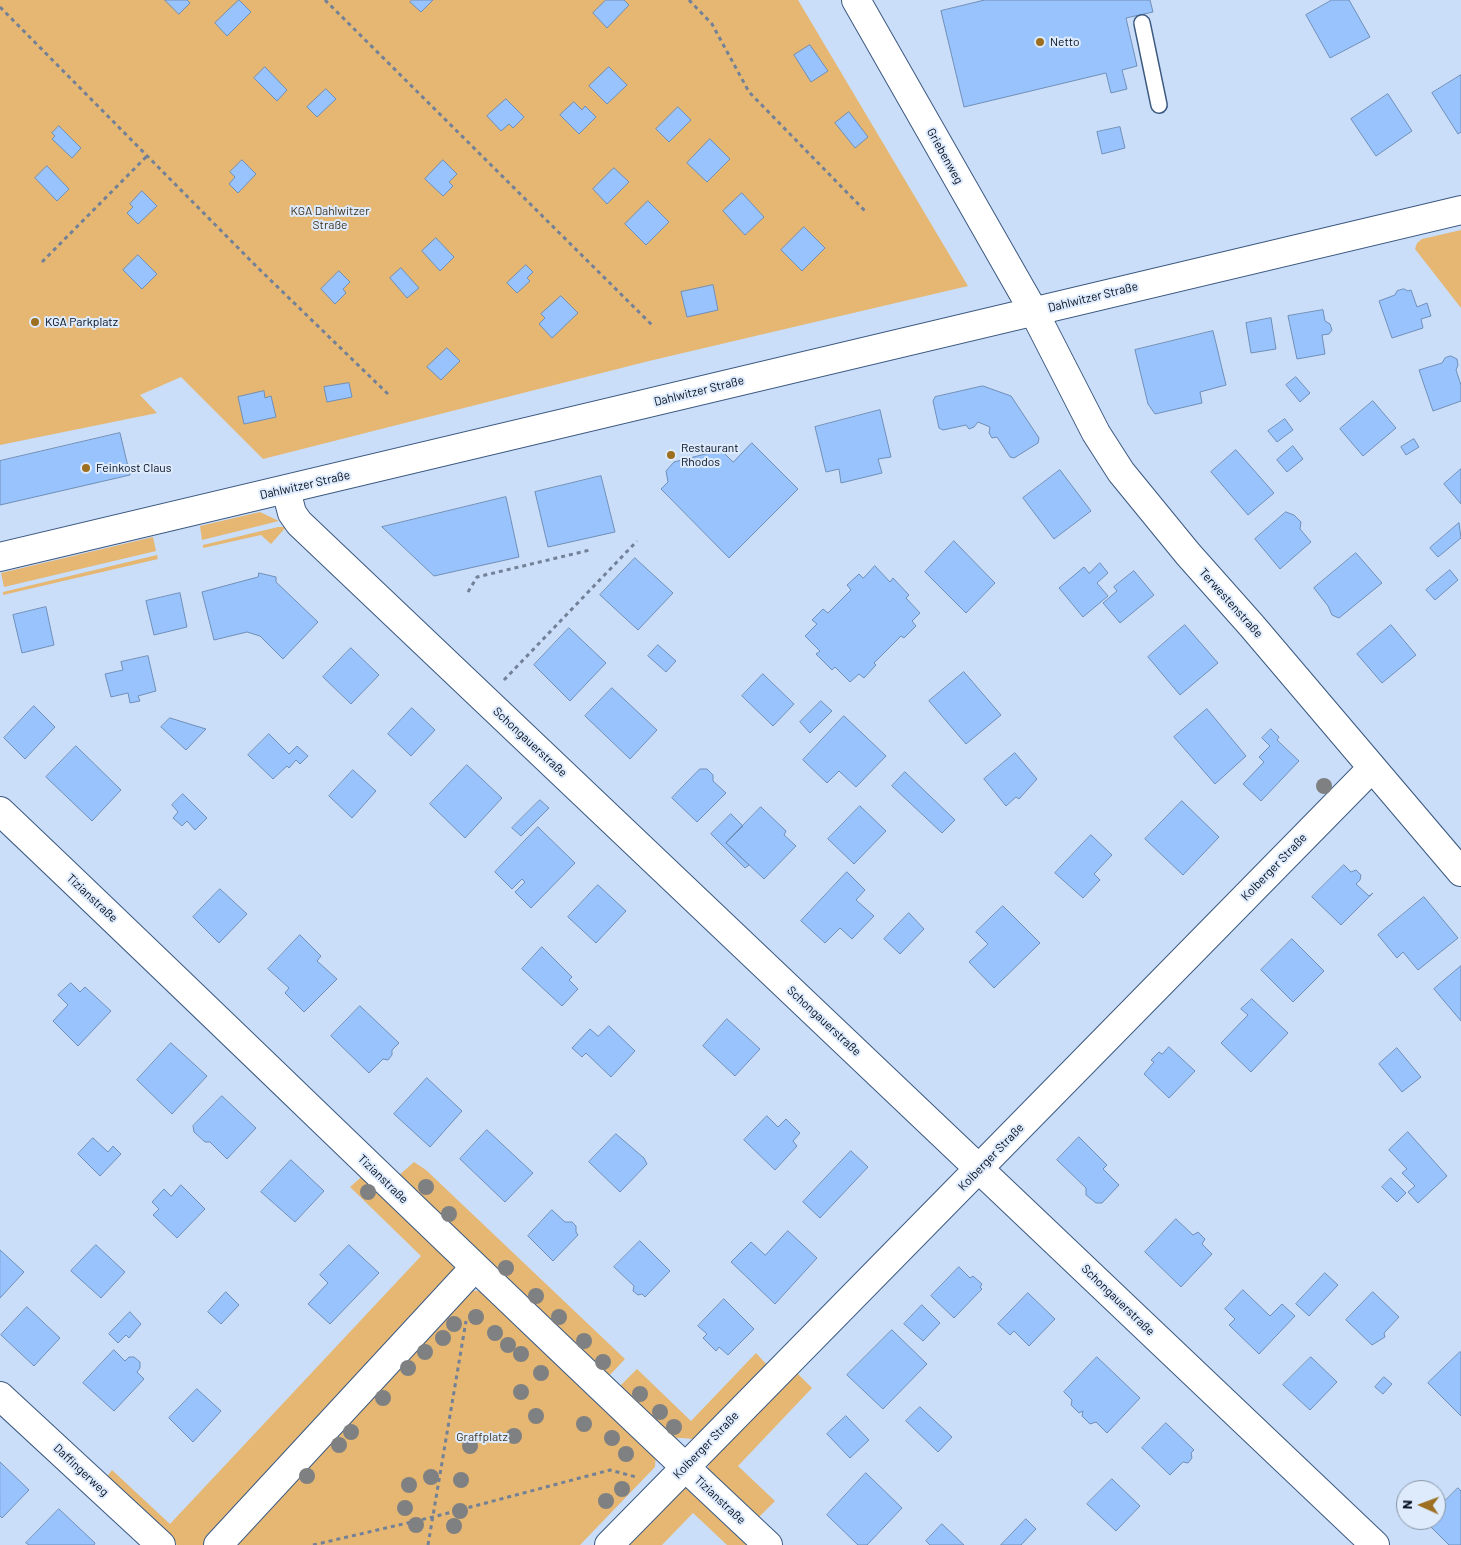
<!DOCTYPE html>
<meta charset="utf-8">
<style>
body{margin:0}
#map{position:relative;width:1461px;height:1545px;overflow:hidden;background:#cadef9;font-family:Barlow,sans-serif}
canvas{display:block}
.north{position:absolute;left:1396px;top:1480px;width:50px;height:50px;box-sizing:border-box;background:#ddebfd;border:1px solid #8693a3;border-radius:50%;rotate:272deg;font-size:14px;font-weight:700;line-height:20px;text-align:center;color:#040e1d}
.north::after{content:'';display:block;margin:auto;width:18px;height:22px;background:#9d6f20;clip-path:polygon(50% 0,100% 100%,50% 72%,0 100%)}
</style>
<div id="map">
<canvas width="1461" height="1545"></canvas>
<div class="north">N</div>
</div>
<script>
const ctx = document.querySelector('canvas').getContext('2d');
ctx.lineJoin = 'round';
function fill(path, color) {
  ctx.fillStyle = color;
  ctx.fill(path, 'evenodd');
}
function stroke(path, color, width, dash) {
  ctx.strokeStyle = color;
  ctx.lineWidth = width;
  ctx.lineCap = dash ? 'butt' : 'round';
  ctx.setLineDash(dash || []);
  ctx.stroke(path);
}
function label(font, color, halo, rows, align = 'center') {
  ctx.font = font + ' Barlow,sans-serif';
  ctx.lineWidth = 4;
  ctx.setLineDash([]);
  ctx.textBaseline = 'middle';
  ctx.strokeStyle = halo;
  ctx.fillStyle = color;
  for (const [text, x, y, turn = 0] of rows) {
    ctx.save();
    ctx.translate(x, y);
    ctx.rotate((+turn || 0) * Math.PI / 180);
    ctx.textAlign = isNaN(turn) ? turn : align;
    if (halo) ctx.strokeText(text, 0, 0);
    ctx.fillText(text, 0, 0);
    ctx.restore();
  }
}
fill(new Path2D(`
 M0,0h798l170,286 -319,75 -386,98 -82,-82 -41,18 17,18 -157,32z
 M1461,230v78l-46,-59 2,-6 5,-4z
 M260,512l19,9 -77,19 -2,-14z
 M278,527h8l-15,17 -10,-9 -58,13v-3z
 M153,537l3,14 -152,36 -3,-14z
 M157,555l1,4 -155,36v-3z
 M414,1162l12,8 199,189 -19,20 -209,-202z
 M367,1172l85,84 3,19 -249,270h-29l-72,-66 7,-9 58,54 251,-268 -71,-69z
 M469,1290l17,2 170,159 -1,16 -75,78h-347z
 M756,1353l13,14 -75,72 -27,-2 -51,-47 21,-21 54,52z
 M791,1367l21,21 -74,78 37,35 -17,17 -39,-35 -11,-13 1,-11z
 M685,1487l10,3 63,55h-31l-34,-32 -31,32h-39z`), '#e5b773');
const building = new Path2D(`
 M165,0h22l3,3 -11,11z
 M239,0l12,12 -24,24 -12,-13z
 M412,0h21l-12,12 -11,-10z
 M606,0h18l5,5 -22,23 -14,-15z
 M985,0h165l3,12 -27,6 11,48 -15,4 5,19 -16,4 -5,-20 -142,34 -23,-96z
 M1332,0h17l21,37 -40,21 -24,-43z
 M810,45l18,26 -17,11 -17,-27z
 M265,67l22,23 -10,11 -23,-23z
 M609,67l18,18 -20,19 -18,-18z
 M1461,75v57l-3,2 -26,-41z
 M326,89l10,10 -19,18 -10,-10z
 M1388,94l24,37 -36,25 -25,-37z
 M506,99l18,18 -11,11 -4,-4 -8,7 -14,-15z
 M574,102l8,8 3,-4 11,11 -17,17 -19,-19z
 M678,107l13,13 -22,22 -13,-13z
 M849,112l19,25 -13,11 -20,-25z
 M59,126l22,22 -9,10 -20,-19 3,-3 -3,-3z
 M1120,127l5,21 -23,6 -5,-22z
 M710,139l20,20 -23,23 -20,-19z
 M242,160l14,14 -18,19 -9,-9 6,-7 -5,-5z
 M443,160l14,14 -8,8 4,4 -10,10 -18,-17z
 M47,166l22,23 -12,12 -22,-23z
 M614,168l15,14 -22,22 -14,-15z
 M142,191l15,15 -19,18 -11,-11 6,-6 -3,-3z
 M742,193l22,24 -19,18 -22,-24z
 M648,201l21,21 -23,23 -21,-21z
 M804,227l21,21 -23,23 -21,-21z
 M436,238l18,19 -14,14 -18,-20z
 M138,255l19,19 -15,15 -19,-19z
 M526,265l7,7 -6,6 3,3 -13,12 -10,-10z
 M401,268l18,20 -12,10 -17,-20z
 M339,271l11,11 -7,7 3,4 -11,11 -14,-15z
 M713,285l5,25 -31,7 -6,-25z
 M1404,289l4,2 3,-1 6,17 10,-4 4,13 -10,3 2,9 -31,10 -13,-37 16,-6 2,-4z
 M561,296l17,17 -26,25 -13,-14 6,-6 -4,-4z
 M1323,310l2,11 5,3 2,6 -3,4 -7,1 3,19 -28,5 -9,-43z
 M1271,318l5,31 -25,4 -5,-30z
 M1213,331l13,54 -26,7 2,11 -47,11 -7,-10 -13,-54z
 M447,348l13,13 -19,19 -14,-13z
 M1451,356l6,3 1,6 -2,5 5,15v16l-28,10 -14,-41 23,-7 3,-5z
 M1296,377l14,16 -10,9 -14,-17z
 M349,383l3,14 -25,5 -3,-15z
 M983,386l28,10 28,42 -1,5 -24,15 -4,-1 -13,-20 -5,1 -3,-5 1,-6 -12,-5 -4,5 -5,2 -3,-4 -23,5 -4,-2 -6,-27 2,-4z
 M264,391l1,7 6,-2 5,21 -32,7 -6,-27z
 M1373,401l23,27 -33,28 -23,-27z
 M880,410l11,47 -13,2 4,14 -41,10 -2,-14 -13,3 -11,-45z
 M1285,419l8,11 -16,12 -9,-11z
 M120,433l10,42 -130,30v-44z
 M1414,439l5,8 -13,8 -5,-8z
 M752,443l46,46 -69,69 -68,-69 7,-7 -2,-11 8,-9 47,-12 12,12z
 M1293,446l10,13 -16,13 -10,-12z
 M1236,450l38,43 -26,22 -37,-43z
 M1461,469v35l-17,-20z
 M1060,470l31,41 -37,28 -31,-41z
 M601,476l14,56 -67,15 -13,-55z
 M506,497l13,60 -85,19 -52,-49z
 M1286,512l8,3 7,7 -1,7 11,13 -31,27 -25,-30z
 M1459,523l2,15 -23,19 -8,-9z
 M954,541l41,42 -29,30 -41,-41z
 M1356,553l26,30 -43,35 -7,-3 -4,-9 -14,-18z
 M635,558l38,35 -35,37 -38,-35z
 M1100,563l8,10 -11,10 11,13 -25,21 -24,-29 25,-21 5,6z
 M875,566l15,16 3,-4 16,17 -3,3 14,15 -8,8 4,5 -12,12 -3,-2 -27,27 2,2 -12,13 -5,-4 -9,8 -15,-15 -3,3 -16,-16 4,-3 -15,-15 12,-12 -5,-4 11,-11 5,4 23,-23 -4,-5 12,-11 4,4z
 M1450,570l8,10 -23,20 -9,-10z
 M1134,571l20,24 -34,28 -17,-20 14,-12 -3,-4z
 M259,573l17,4v5l42,40 -35,37 -23,-23 -13,-4 -33,8 -12,-48 56,-15z
 M180,593l7,34 -33,8 -8,-34z
 M46,607l8,38 -32,8 -9,-38z
 M1185,625l33,38 -38,32 -32,-38z
 M1391,625l25,30 -34,28 -25,-29z
 M569,628l37,35 -36,38 -36,-36z
 M658,645l18,16 -10,11 -18,-16z
 M351,648l28,27 -28,29 -28,-27z
 M148,656l8,35 -18,5 2,5 -10,2 -2,-10 -17,4 -6,-23 18,-4 -2,-8z
 M964,672l37,43 -35,29 -37,-43z
 M763,674l31,30 -21,22 -31,-30z
 M612,688l45,42 -27,29 -45,-43z
 M821,701l11,10 -22,22 -10,-11z
 M34,706l21,21 -30,32 -21,-21z
 M412,708l23,22 -24,26 -23,-22z
 M1207,709l39,47 -31,28 -41,-47z
 M844,716l42,40 -30,31 -17,-16 -12,12 -24,-23z
 M170,718l36,11 -20,21 -25,-23z
 M1271,729l8,8 -2,3 22,21 -38,40 -18,-17 21,-22 -5,-5 11,-11 -8,-8z
 M269,734l20,20 8,-8 11,10 -8,8 -4,-4 -7,8 -2,-2 -14,13 -25,-24z
 M76,746l45,44 -29,31 -46,-44z
 M1015,753l22,26 -18,20 -3,-2 -10,9 -22,-27z
 M467,765l35,33 -37,40 -35,-34z
 M700,769h7l6,6v6l13,12 -29,29 -25,-24z
 M353,770l23,21 -24,27 -23,-22z
 M905,772l50,48 -13,13 -50,-47z
 M183,794l24,24 -12,12 -8,-9 -5,5 -9,-8 5,-6 -6,-7z
 M540,800l9,8 -28,28 -9,-8z
 M1182,801l37,36 -36,38 -38,-36z
 M860,806l26,25 -32,33 -26,-25z
 M761,807l25,24 -2,4 12,11 -32,33 -38,-36z
 M731,814l12,12 -17,17 23,22 -4,3 -34,-34z
 M538,827l37,36 -44,45 -16,-16 10,-10 -3,-3 -10,10 -17,-17z
 M1091,835l21,20 -18,19 6,6 -17,18 -28,-25z
 M1344,865l7,7 5,-2 5,5 -1,5 -4,4 13,12 4,-3 -32,32 -29,-28z
 M847,872l18,18 -9,10 18,16 -22,23 -12,-11 -15,15 -24,-22z
 M598,885l28,26 -30,32 -28,-26z
 M220,889l27,25 -28,29 -26,-26z
 M1424,897l34,41 -40,32 -15,-18 -6,6 -19,-23z
 M1003,906l37,37 -46,45 -25,-26 19,-18 -12,-12z
 M909,913l15,16 -24,25 -16,-15z
 M300,935l21,21 -4,5 20,18 -33,33 -19,-19 4,-5 -21,-19z
 M1292,939l32,32 -31,31 -32,-32z
 M542,947l30,30 -3,3 9,9 -16,17 -40,-37z
 M1461,966v55l-27,-32z
 M71,983l9,9 5,-5 26,24 -33,35 -25,-25 15,-16 -10,-10z
 M1252,999l36,34 -37,39 -30,-29 27,-28 -7,-6z
 M360,1006l39,37 -7,7v5l-4,5 -5,-1 -14,14 -38,-37z
 M727,1019l33,30 -25,27 -32,-30z
 M609,1026l26,25 -24,26 -25,-24 -4,4 -10,-9 18,-19 8,7z
 M171,1043l36,33 -35,38 -35,-34z
 M1169,1047l26,24 -26,27 -25,-24 10,-12 -3,-2 8,-8 3,2z
 M1397,1048l24,29 -19,15 -23,-28z
 M427,1078l35,33 -32,36 -36,-33z
 M222,1096l34,32 -29,31 -17,-17h-5l-11,-10 -1,-6z
 M767,1116l11,11 8,-8 14,14 -7,8 4,5 -22,24 -31,-30z
 M487,1130l46,43 -28,29 -45,-43z
 M1408,1132l39,44 -29,27 -10,-11 7,-6 -13,-13 5,-4 -18,-19z
 M616,1134l28,24 3,6 -27,28 -31,-30z
 M1079,1137l28,28 -4,4 16,16 -17,18h-6l-10,-8v-7l-29,-28z
 M93,1138l15,14 5,-6 8,8 -21,22 -22,-22z
 M851,1151l17,16 -48,51 -17,-16z
 M291,1160l33,31 -29,31 -34,-30z
 M1391,1178l15,15 -9,9 -15,-15z
 M181,1185l24,24 -28,29 -24,-23 6,-6 -7,-7 12,-13 7,7z
 M552,1210l13,12h7l4,4v6l2,3 -25,26 -25,-25z
 M1176,1219l17,16 5,-3 7,7 -3,5 10,10 -31,33 -36,-35z
 M788,1231l29,27 -42,46 -44,-42 20,-20 14,13z
 M640,1241l30,30 -25,26 -3,-3 -4,1 -5,-4 1,-5 -20,-19z
 M96,1245l29,27 -24,26 -30,-27z
 M349,1245l30,28 -49,51 -22,-20 20,-21 -8,-8z
 M0,1250l24,22 -24,26z
 M959,1267l11,11 3,-2 9,8 -2,3 2,2 -28,29 -23,-22z
 M1325,1273l13,12 -29,31 -13,-12z
 M1243,1290l27,26 12,-12 13,12 -36,38 -30,-29 6,-6 -10,-10z
 M226,1292l13,13 -18,19 -13,-12z
 M1373,1292l26,25 -15,16 1,4 -13,8 -26,-25z
 M1028,1293l27,26 -26,27 -15,-15 -4,4 -12,-11z
 M724,1299l30,30 -26,26 -9,-8 -3,4 -13,-13 4,-4 -9,-8z
 M922,1305l18,18 -17,18 -19,-17z
 M27,1307l33,31 -26,28 -33,-31z
 M130,1312l11,12 -12,14 -3,-3 -8,8 -9,-9z
 M892,1330l35,34 -44,45 -36,-34z
 M114,1350l11,11 4,-4h5l6,5v6l-3,4 7,7 -30,32 -31,-28z
 M1460,1352h1v64l-33,-33z
 M1097,1357l43,41 -33,35 -11,-11 -6,2 -8,-8 1,-5 -4,2 -8,-8 1,-5 -8,-8z
 M1311,1357l26,25 -27,28 -27,-25z
 M1384,1377l8,7 -9,10 -8,-7z
 M197,1389l24,22 -28,31 -24,-24z
 M920,1407l32,30 -14,15 -32,-31z
 M846,1416l23,24 -19,18 -23,-24z
 M1166,1423l28,27 -3,3 1,5 -4,5 -5,-1 -13,13 -28,-27z
 M0,1462l29,28 -27,28 -2,-2z
 M866,1473l36,35 -35,37h-9l-31,-30z
 M1112,1479l28,27 -24,25 -29,-27z
 M1458,1488l3,3v54h-12l-24,-24 11,-1v-10z
 M59,1509l36,34 -1,2h-65l-3,-2z
 M1026,1519l10,10 -15,16h-20z
 M942,1524l22,21h-34l-4,-4z`);
fill(building, '#98c3fd');
stroke(building, '#708fb8', 1);
const service = new Path2D(`
 M1142,23l17,82`);
const minor = new Path2D(`
 M856,0l178,312 62,121 25,39 67,82 64,72 209,246
 M286,490l6,23 7,10 1076,1022
 M0,811c257,244 509,492 768,734
 M0,1396l161,149
 M218,1545l257,-278
 M609,1545l763,-777`);
const secondary = new Path2D(`
 M0,557l1461,-347`);
stroke(service, '#3c5980', 18);
stroke(minor, '#3c5980', 30);
stroke(secondary, '#3c5980', 30);
stroke(new Path2D(`
 M325,0l328,326
 M689,0l23,24 37,68 116,119
 M0,7l256,259 134,130
 M42,262l105,-106
 M468,592l9,-15 113,-27
 M504,680l133,-139
 M313,1545l120,-28 177,-47 26,7
 M428,1545l38,-224`), '#728197', 3, [4, 4]);
stroke(service, '#fff', 15);
stroke(minor, '#fff', 28);
stroke(secondary, '#fff', 28);
ctx.fillStyle = '#7f8082';
for (const [x, y] of [
 [1324,786],
 [426,1187],
 [368,1192],
 [449,1214],
 [506,1268],
 [536,1296],
 [476,1317],
 [559,1317],
 [454,1324],
 [495,1333],
 [443,1338],
 [584,1341],
 [508,1345],
 [425,1352],
 [521,1354],
 [603,1362],
 [408,1368],
 [541,1373],
 [521,1392],
 [640,1394],
 [383,1398],
 [660,1412],
 [536,1416],
 [584,1424],
 [674,1427],
 [351,1432],
 [514,1436],
 [612,1438],
 [339,1445],
 [470,1446],
 [626,1454],
 [307,1476],
 [431,1477],
 [461,1480],
 [409,1485],
 [622,1489],
 [606,1501],
 [405,1508],
 [460,1511],
 [416,1525],
 [454,1526]
]) {
  ctx.beginPath();
  ctx.arc(x, y, 8, 0, 2 * Math.PI);
  ctx.fill();
}
for (const [x, y, r, color] of [
 [1040,42,5,"#9d6f20"],
 [35,322,5,"#9d6f20"],
 [671,455,5,"#9d6f20"],
 [86,468,5,"#9d6f20"]
]) {
  const dot = new Path2D();
  dot.arc(x, y, r, 0, 2 * Math.PI);
  ctx.fillStyle = color;
  ctx.fill(dot);
  stroke(dot, '#ddebfd', 2);
}
label('12px', '#040e1d', '#ddebfd', [
 ["Netto",1050,42],
 ["KGA Parkplatz",45,322],
 ["Restaurant",681,448],
 ["Rhodos",681,462],
 ["Feinkost Claus",96,468]
], 'left');
label('12px', '#040e1d', '#ddebfd', [
 ["Griebenweg",945,156,61],
 ["Dahlwitzer Straße",1093,297,-14],
 ["Dahlwitzer Straße",699,391,-14],
 ["Dahlwitzer Straße",305,485,-13],
 ["Terwestenstraße",1231,603,48],
 ["Schongauerstraße",530,742,43],
 ["Kolberger Straße",1274,867,-46],
 ["Tizianstraße",92,898,43],
 ["Schongauerstraße",824,1021,43],
 ["Kolberger Straße",991,1157,-46],
 ["Tizianstraße",383,1179,44],
 ["Schongauerstraße",1118,1300,44],
 ["Kolberger Straße",706,1445,-46],
 ["Daffingerweg",81,1470,43],
 ["Tizianstraße",720,1500,43]
]);
label('12px', '#423420', '#ddebfd', [
 ["KGA Dahlwitzer",330,211],
 ["Straße",330,225],
 ["Graffplatz",482,1437]
]);
</script>
